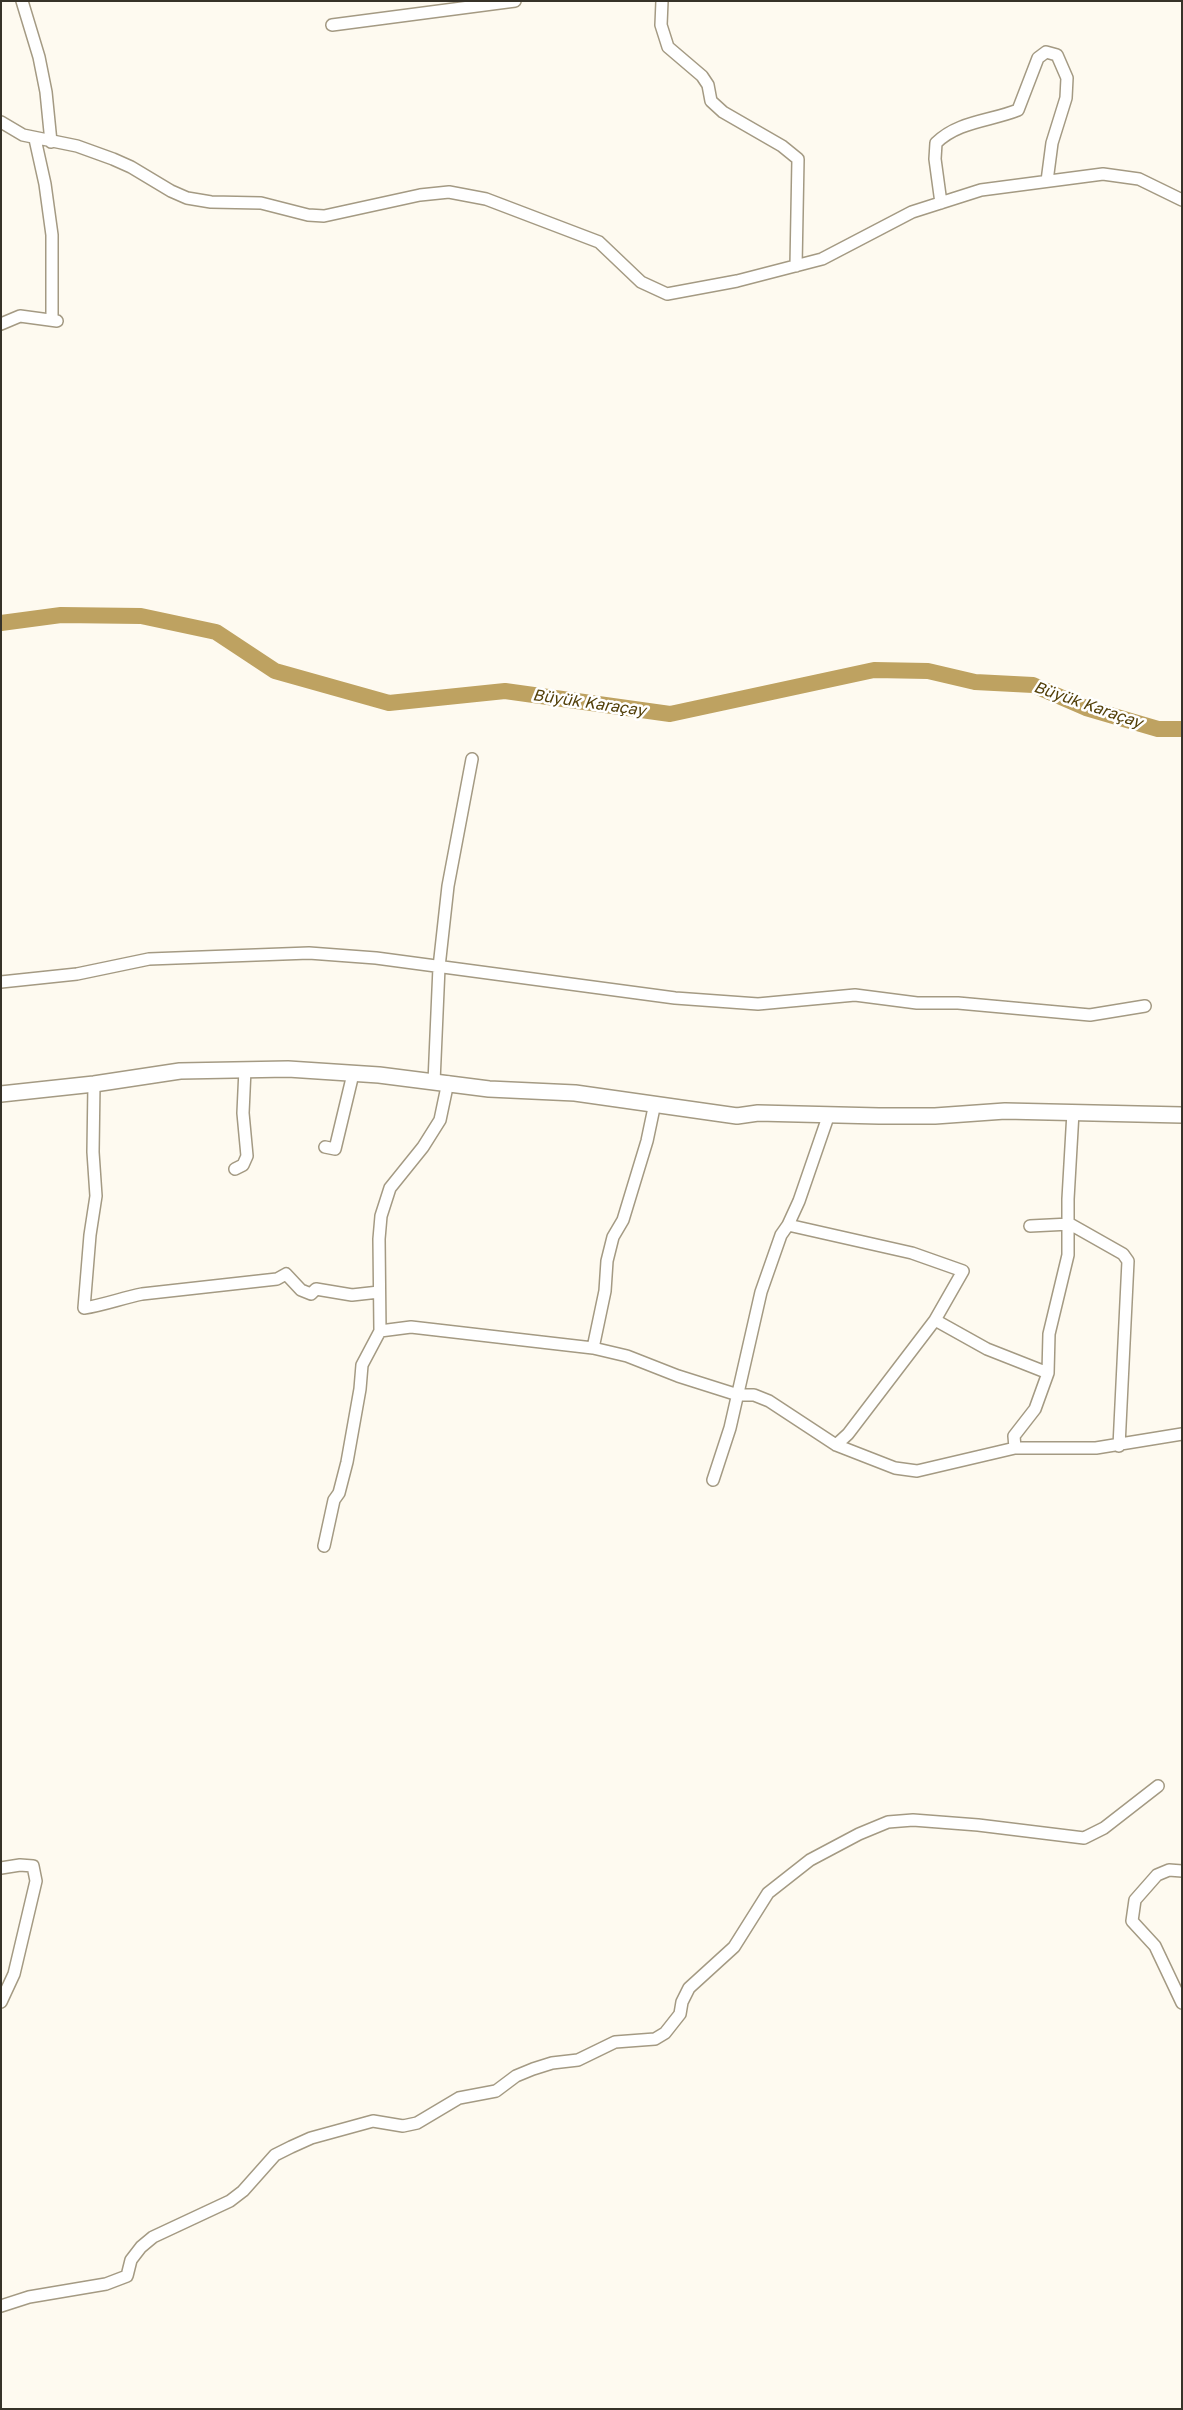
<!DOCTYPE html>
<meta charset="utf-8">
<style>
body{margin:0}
#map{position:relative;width:1183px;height:2410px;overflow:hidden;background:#fefaf0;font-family:"Golos Text",sans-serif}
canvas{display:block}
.frame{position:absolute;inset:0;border:2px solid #373329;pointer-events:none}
</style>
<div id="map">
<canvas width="1183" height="2410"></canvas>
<div class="frame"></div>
</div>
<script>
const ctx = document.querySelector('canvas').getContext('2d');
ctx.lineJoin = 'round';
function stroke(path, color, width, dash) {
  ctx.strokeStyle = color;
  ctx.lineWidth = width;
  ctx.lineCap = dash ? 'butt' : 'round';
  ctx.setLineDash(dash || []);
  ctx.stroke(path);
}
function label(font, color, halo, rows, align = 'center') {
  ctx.font = font + ' "Golos Text",sans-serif';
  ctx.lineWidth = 5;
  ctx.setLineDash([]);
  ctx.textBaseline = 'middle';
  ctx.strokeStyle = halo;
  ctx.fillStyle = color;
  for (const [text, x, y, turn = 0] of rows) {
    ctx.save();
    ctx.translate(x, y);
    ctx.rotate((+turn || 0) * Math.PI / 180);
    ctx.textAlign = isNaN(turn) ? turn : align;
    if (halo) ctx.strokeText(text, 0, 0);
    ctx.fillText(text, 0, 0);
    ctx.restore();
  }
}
stroke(new Path2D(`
 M1,623l60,-8 80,1 75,16 59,39 114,32 116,-12 165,23 204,-44 54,1 47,11 58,3 53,23 72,21h24`), '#bea261', 16);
const street = new Path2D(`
 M22,1l17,56 7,35 5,50
 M662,1l-1,24 7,22 34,29 6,9 3,16 12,11 59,34 16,13 -2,107
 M332,25l183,-24
 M1,122l22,13 54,11 36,13 18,8 40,24 16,7 24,4 50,1 47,12 16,1 96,-21 29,-3 37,7 113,43 42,40 26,12 70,-13 85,-22 90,-47 69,-22 122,-16 36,5 43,21
 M35,139l10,45 7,51v85
 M941,203l-6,-44 1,-16c22,-22 55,-22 82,-33l20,-52 8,-6 11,3 10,23 -1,20 -14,45 -5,38
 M1,324l19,-8 37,5
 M1,982l76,-8 72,-15 160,-6 67,5 299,40 83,6 97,-9 62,8h41l132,12 55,-9
 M434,1082l5,-115 9,-81 24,-127
 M94,1084l-1,68 3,44 -6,39 -6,73c20,-3 38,-10 58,-14l135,-15 9,-5 15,16 10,4 5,-5 36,6 27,-3
 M325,1147l10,2 18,-75
 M235,1169l8,-4 4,-9 -4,-43 2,-44
 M788,1225l124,28 51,18 -28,49 -87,114 -12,11
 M1030,1226l40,-2 53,30 5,7 -9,185
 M935,1320l52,29 61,24
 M380,1331l31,-4 182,21 34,8 51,20 60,19h16l15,6 67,44 59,23 22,3 98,-23h81l86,-14
 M593,1348l12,-57 2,-30 6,-24 10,-17 24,-79 8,-38
 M1015,1448l-1,-12 21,-27 13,-36 1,-39 19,-79v-56l5,-87
 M713,1480l17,-52 31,-136 20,-57 7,-10 11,-24 30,-87
 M324,1546l10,-46 5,-7 8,-31 13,-73 2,-24 18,-34 -1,-92 2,-23 9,-28 33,-41 17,-27 8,-38
 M1,1868l19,-3 13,1 3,15 -22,93 -13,28
 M1182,1871l-13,-1 -12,5 -22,25 -3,21 23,25 27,57
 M1,2306l28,-9 77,-13 21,-8 4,-16 10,-13 12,-10 77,-36 13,-10 32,-36 16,-8 20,-9 62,-17 30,5 14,-3 42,-25 37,-7 20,-15 17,-7 19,-6 26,-3 37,-18 40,-3 10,-6 15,-19 2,-12 7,-14 45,-41 34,-54 42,-33 49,-26 29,-12 25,-2 65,5 106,13 20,-10 54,-42`);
const secondary = new Path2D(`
 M1,1094l93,-10 86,-13 108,-2 91,6 110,14 86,4 162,23 21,-3 121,3h56l70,-5 177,4`);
stroke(street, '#a49a83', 14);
stroke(secondary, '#a49a83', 18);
stroke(street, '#fff', 11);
stroke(secondary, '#fff', 15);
label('italic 16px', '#53400a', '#fff', [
 ["Büyük Karaçay",589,703,8],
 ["Büyük Karaçay",1088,705,19]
]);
</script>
